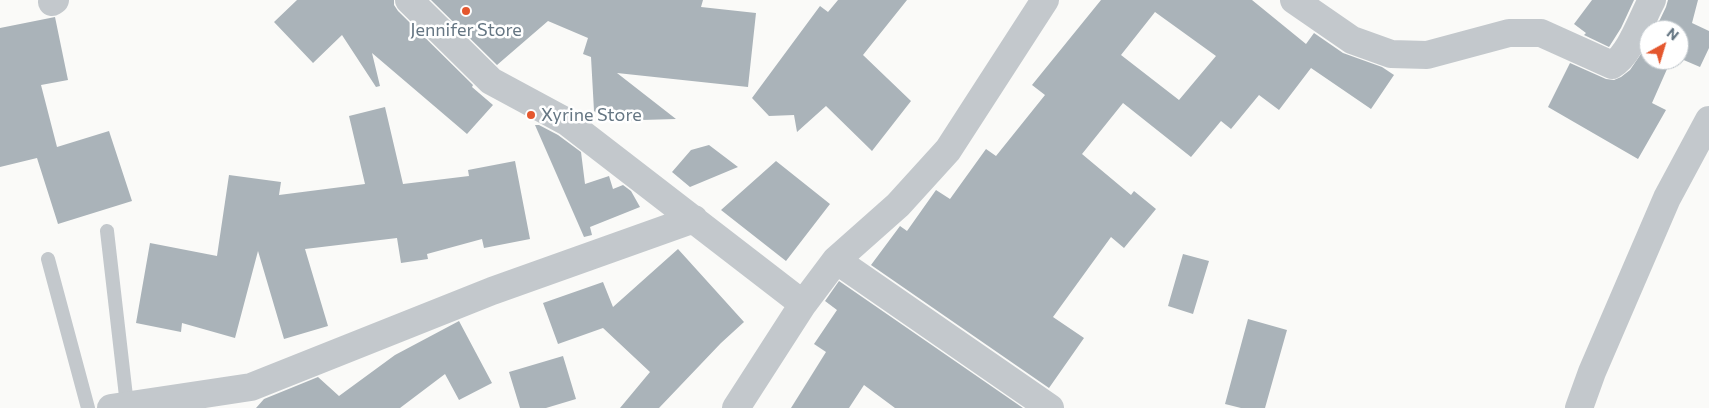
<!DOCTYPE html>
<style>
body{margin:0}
#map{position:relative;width:1709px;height:408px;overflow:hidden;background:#fafaf8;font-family:Commissioner,sans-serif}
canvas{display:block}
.north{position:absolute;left:1639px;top:20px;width:50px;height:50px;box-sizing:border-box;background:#fff;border:1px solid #c1c8cd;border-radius:50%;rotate:39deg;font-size:14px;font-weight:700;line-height:20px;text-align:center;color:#657683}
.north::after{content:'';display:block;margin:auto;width:18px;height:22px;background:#e4572e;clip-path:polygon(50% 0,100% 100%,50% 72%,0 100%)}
</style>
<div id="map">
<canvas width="1709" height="408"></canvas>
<div class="north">N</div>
</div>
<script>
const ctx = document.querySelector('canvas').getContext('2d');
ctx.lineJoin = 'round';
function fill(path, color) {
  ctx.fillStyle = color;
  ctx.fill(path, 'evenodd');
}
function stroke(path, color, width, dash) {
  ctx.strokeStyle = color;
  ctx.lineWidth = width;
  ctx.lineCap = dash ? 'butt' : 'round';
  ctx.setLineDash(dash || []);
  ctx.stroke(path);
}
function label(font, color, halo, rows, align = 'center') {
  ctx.font = font + ' Commissioner,sans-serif';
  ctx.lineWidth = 5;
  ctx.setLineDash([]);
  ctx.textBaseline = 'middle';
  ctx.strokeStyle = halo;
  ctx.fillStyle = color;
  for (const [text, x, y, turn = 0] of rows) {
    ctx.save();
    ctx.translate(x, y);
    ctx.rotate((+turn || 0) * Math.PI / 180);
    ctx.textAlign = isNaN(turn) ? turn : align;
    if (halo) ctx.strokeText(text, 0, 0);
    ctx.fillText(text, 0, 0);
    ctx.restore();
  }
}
fill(new Path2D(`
 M297,0h97v5l4,6 75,74 -1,2 21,18 -26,29 -95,-81 8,33 -4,1 -34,-52 -29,28 -39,-41z
 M431,0h272l-2,7 55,6 -8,74 -131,-14 59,46 -69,2 -13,-10 -3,-54 -8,-3 5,-16 -40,-17 -51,44z
 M838,0h69l-44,55 48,46 -39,50 -46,-45 -29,26 -3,-17 -25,1 -17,-18 68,-92 8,6z
 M1101,0h151l54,44 8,-11 29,20 39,14 12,8 -23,34 -60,-41 -32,42 -20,-15 -28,34 -10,-8 -30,36 -68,-54 -41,51 49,41 3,-4 22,18 -32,39 -13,-11 -58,80 31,21 -35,50 -178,-123 29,-39 7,5 29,-41 14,9 36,-50 10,7 49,-61 -13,-10zM1155,12l61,44 -37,44 -58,-45z
 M1592,0h42l-13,28 -12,19 -25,-12 2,-2 -12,-9z
 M1668,0h30l-6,23 17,8v17l-9,19 -21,-9v-28h-24l11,-23z
 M55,17l13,63 -27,5 16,62 52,-16 23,70 -74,23 -21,-66 -37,9v-139z
 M1649,42v18h22l-19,43 14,7 -28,49 -90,-52 22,-44 36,16 8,1 7,-3 9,-7z
 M385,107l18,77 66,-8 -1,-6 47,-9 15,78 -46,9 -2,-9 -55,15 1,5 -27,4 -4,-25 -92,11 23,77 -44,13 -26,-88 -23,87 -53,-15 -1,9 -45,-9 14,-80 67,13 12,-81 52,7 -2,13 86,-11 -16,-68z
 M535,125h4l19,10 23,17 4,32 24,-8 4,13 10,-4 8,6 9,16 -50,20 2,8 -8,2z
 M709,145l29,22 -48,20 -18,-15 19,-22z
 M776,161l54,43 -44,57 -65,-51z
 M678,249l66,73 -23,21 -62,65h-39l30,-36 -47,-44 -45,16 -15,-41 60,-21 10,25z
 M1183,254l26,7 -16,53 -25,-8z
 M839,281l184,127h-128l-31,-23 -15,23h-58l35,-56 -12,-8 23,-34 -12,-9z
 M1248,319l39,11 -22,78h-24l-16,-4z
 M459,321l33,62 -33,17 -14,-26 -45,34h-144l8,-9 54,-22 21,19 56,-41z
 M563,356l13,43 -30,9h-26l-11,-36z`), '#aab3b9');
stroke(new Path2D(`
 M107,231l20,174
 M48,259l40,149`), '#c3c8cc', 14);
stroke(new Path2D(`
 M409,0l82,81 76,41 236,182
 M1294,0l58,40 39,14 36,1 82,-22h32l71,32c18,-10 30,-47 40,-65
 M52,2l3,-2
 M836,260l214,148
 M111,408l140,-21 241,-96 202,-72
 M736,408l67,-104 33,-44 62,-55 50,-55 97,-150
 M1579,408l13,-36 75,-174 42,-78`), '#c3c8cc', 28);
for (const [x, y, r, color] of [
 [466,11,5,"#e4572e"],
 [531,115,5,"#e4572e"]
]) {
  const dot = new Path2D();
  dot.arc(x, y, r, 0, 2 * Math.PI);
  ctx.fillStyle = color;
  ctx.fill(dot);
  stroke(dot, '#fff', 2);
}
label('18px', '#657683', '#fff', [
 ["Jennifer Store",466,30],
 ["Xyrine Store",541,115,"left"]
]);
</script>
